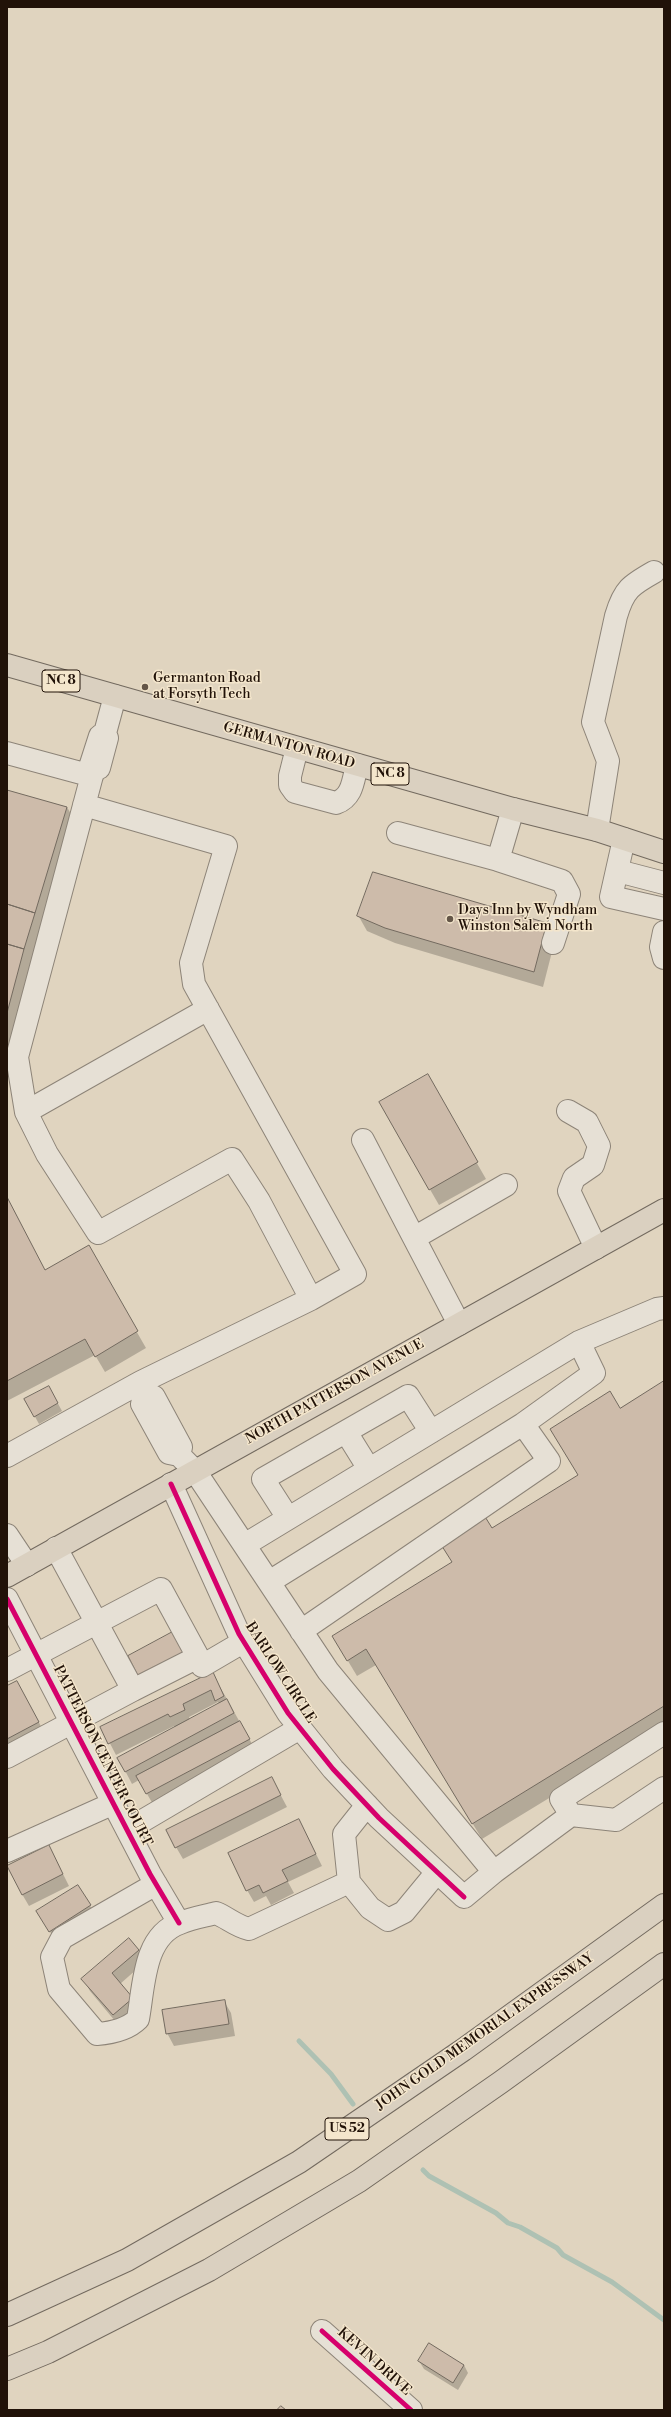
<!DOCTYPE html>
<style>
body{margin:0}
#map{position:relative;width:671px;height:2417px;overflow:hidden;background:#e0d4bf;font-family:"Libre Bodoni",serif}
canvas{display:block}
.frame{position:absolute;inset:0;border:8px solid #211208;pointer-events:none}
</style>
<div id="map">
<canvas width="671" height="2417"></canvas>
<div class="frame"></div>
</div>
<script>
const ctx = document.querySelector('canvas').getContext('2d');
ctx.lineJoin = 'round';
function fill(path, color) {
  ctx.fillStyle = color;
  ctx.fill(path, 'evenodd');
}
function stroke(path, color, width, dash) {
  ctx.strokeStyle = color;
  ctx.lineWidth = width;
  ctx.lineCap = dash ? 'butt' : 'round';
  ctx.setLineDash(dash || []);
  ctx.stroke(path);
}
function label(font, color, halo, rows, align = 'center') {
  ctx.font = font + ' "Libre Bodoni",serif';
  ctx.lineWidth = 3;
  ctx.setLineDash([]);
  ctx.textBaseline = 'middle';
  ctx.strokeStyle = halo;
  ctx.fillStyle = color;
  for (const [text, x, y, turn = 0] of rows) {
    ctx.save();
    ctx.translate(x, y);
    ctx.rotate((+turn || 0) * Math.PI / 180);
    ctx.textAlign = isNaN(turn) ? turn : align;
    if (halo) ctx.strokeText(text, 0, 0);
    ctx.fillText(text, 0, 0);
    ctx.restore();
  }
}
fill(new Path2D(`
 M7,791l60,16 9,16 -69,234z
 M358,915l188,9 9,16 -12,47 -148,-44 -28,-12z
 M427,1076l59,103 -47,26 -59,-102z
 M7,1197l38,74 43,-24 58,101 -41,24 -10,-17 -88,46z
 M664,1382v346l-182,111 -106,-174 -19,11 -24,-40 120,-73 39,-33 87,-54 41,-66z
 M49,1387l13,24 -23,13 -13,-24z
 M219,1685l37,66 -102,55 -15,-26 -7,4 -13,-25 56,-31 -1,-2 -58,29 -14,-27zM218,1702l1,2 -29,16 -1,-3z
 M7,1688l17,6 21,40 -38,20z
 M278,1790l9,17 -104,52 -7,-12z
 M299,1820l23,46 -34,16 6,11 -23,12 -5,-9 -12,6 -7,-12z
 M55,1858l14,28 -40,20 -7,-12z
 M78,1886l17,28 -40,25 -13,-19z
 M138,1950l7,12 -25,22 19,27 -19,16 -30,-36 -7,-12z
 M224,2001l7,12 4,23 -61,10 -7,-13z
 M419,2361l45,4 4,8 -10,17 -34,-21z`), '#0003');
stroke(new Path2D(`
 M299,2041l32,33 22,30
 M423,2170l6,6 67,37 12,10 12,4 37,21 6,7 49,27 52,38`), '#aec1b3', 5);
const building = new Path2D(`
 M7,790l60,17 -32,106 -28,-9z
 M373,872l174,51 -13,49 -149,-44 -28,-12z
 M7,904l28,9 -11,36 -17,-5z
 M7,944l17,5 -17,64z
 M428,1074l50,88 -49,28 -50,-88z
 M7,1197l38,73 44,-25 49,86 -43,26 -10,-18 -78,42z
 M664,1381v325l-192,118 -106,-175 -19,12 -15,-25 120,-74 -12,-19 44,-28 8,13 86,-53 -28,-46 60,-38 10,17z
 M49,1386l9,17 -24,14 -10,-18z
 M180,1628l11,22 -52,28 -11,-22z
 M213,1672l11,24 -9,5 -4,-11 -28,14 2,6 -15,7 -2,-3 -60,30 -8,-17z
 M17,1681l22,41 -32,17v-53z
 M227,1699l7,14 -109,59 -8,-14z
 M240,1721l10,18 -104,55 -10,-18z
 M272,1777l9,18 -106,53 -9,-18z
 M299,1819l17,35 -34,16 6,11 -25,12 -4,-8 -13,6 -18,-38z
 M49,1845l14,29 -41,21 -15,-29z
 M78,1885l13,20 -42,27 -13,-21z
 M129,1938l10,12 -27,23 21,25 -20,17 -32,-36z
 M225,2000l4,24 -63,10 -4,-24z
 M429,2343l35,22 -11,18 -35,-22z
 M281,2406l5,4h-9z`);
fill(building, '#cdbbaa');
stroke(building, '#736a5f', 1);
const minor = new Path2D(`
 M105,733l-5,3 -9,28 3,4h5l8,-30 -2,-5 10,-37
 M297,748l-7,28v9l5,7 41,11c17,-6 17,-23 21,-38
 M7,753l85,23
 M94,768l-77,289 9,55 21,42 51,79 134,-74 27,42 52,98
 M84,805l142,41 -35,117 3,21 161,290 -44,25 -170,83 5,14
 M597,830l11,-69 -15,-39 23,-106c8,-27 15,-31 38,-44
 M398,833l100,27 15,-51
 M624,839l-13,58 53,12
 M498,860l64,21 7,13 -16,49
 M618,871l46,12
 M664,932l-3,15 3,11
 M568,1111l19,11 12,24 -6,19 -19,13 -5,13 27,57
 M26,1112l182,-103
 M363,1140l51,98
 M459,1324l-45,-86 92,-53
 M523,1424l71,-51 -15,-31
 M346,1432l23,37
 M7,1456l134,-74
 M171,1484l68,150 49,79 45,56 46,49 85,79 30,-25 -166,-201 -133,-200 -16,-16 -10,-2 -27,-49 4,-8 8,1 27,50 -2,8
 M288,1518l-25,-39 145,-83 23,36
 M7,1535l20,30
 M246,1544l333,-202 78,-33 7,-1
 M269,1582l254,-158 26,37 -248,170
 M7,1599l143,275 29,49
 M198,1657l4,9 41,-24
 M7,1670l154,-81 37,68 -65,33
 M7,1757l126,-67 -77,-142
 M571,1815l-10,-16 103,-66
 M127,1830l173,-102
 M7,1851l107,-48
 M494,1872l77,-57 45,5 48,-32
 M349,1882l21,26 18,12 16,-8 33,-40
 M156,1884l-94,54 -10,19 7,32 38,45c13,-1 31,-5 41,-15 6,-32 5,-83 42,-96 12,-5 25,-7 36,-10 12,5 20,13 33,16l100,-47 -5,-48 23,-29
 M322,2331l89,79`);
const major = new Path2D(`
 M7,665l506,144 84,21 67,22
 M7,1576l657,-366`);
const highway = new Path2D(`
 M7,2315l120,-55 172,-98 164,-112 201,-145
 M7,2369l41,-17 161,-82 150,-89 142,-99 163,-118`);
stroke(minor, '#8d8478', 24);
stroke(major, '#736a5f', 24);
stroke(highway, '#736a5f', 24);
stroke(minor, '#e6e0d5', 22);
stroke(major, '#dad0c0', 22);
stroke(highway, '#dad0c0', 22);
stroke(new Path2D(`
 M171,1484l68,150 49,79 45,56 46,49 85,79
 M7,1599l143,275 29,49
 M322,2331l89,79`), '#d6006c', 5);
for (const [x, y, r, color] of [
 [145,687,4,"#645648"],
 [450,919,4,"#645648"]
]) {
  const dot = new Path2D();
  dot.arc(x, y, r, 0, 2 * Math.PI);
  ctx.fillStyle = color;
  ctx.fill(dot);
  stroke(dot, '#f4e6cc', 1.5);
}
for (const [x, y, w] of [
 [61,681,38],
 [390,774,38],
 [347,2129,44]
]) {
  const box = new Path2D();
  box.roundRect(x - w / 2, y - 11, w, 22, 3);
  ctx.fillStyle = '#f4e6cc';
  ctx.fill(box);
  stroke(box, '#211208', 1);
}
label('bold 13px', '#211208', null, [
 ["NC 8",61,681],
 ["NC 8",390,774],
 ["US 52",347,2129]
]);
label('14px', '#211208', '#f4e6cc', [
 ["Germanton Road",153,679],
 ["at Forsyth Tech",153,695],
 ["Days Inn by Wyndham",458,911],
 ["Winston Salem North",458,927]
], 'left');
label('14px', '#211208', '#f4e6cc', [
 ["GERMANTON ROAD",289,746,16],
 ["NORTH PATTERSON AVENUE",335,1392,-29],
 ["BARLOW CIRCLE",280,1673,57],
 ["PATTERSON CENTER COURT",102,1756,63],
 ["JOHN GOLD MEMORIAL EXPRESSWAY",485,2032,-35],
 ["KEVIN DRIVE",374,2362,42]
]);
</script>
